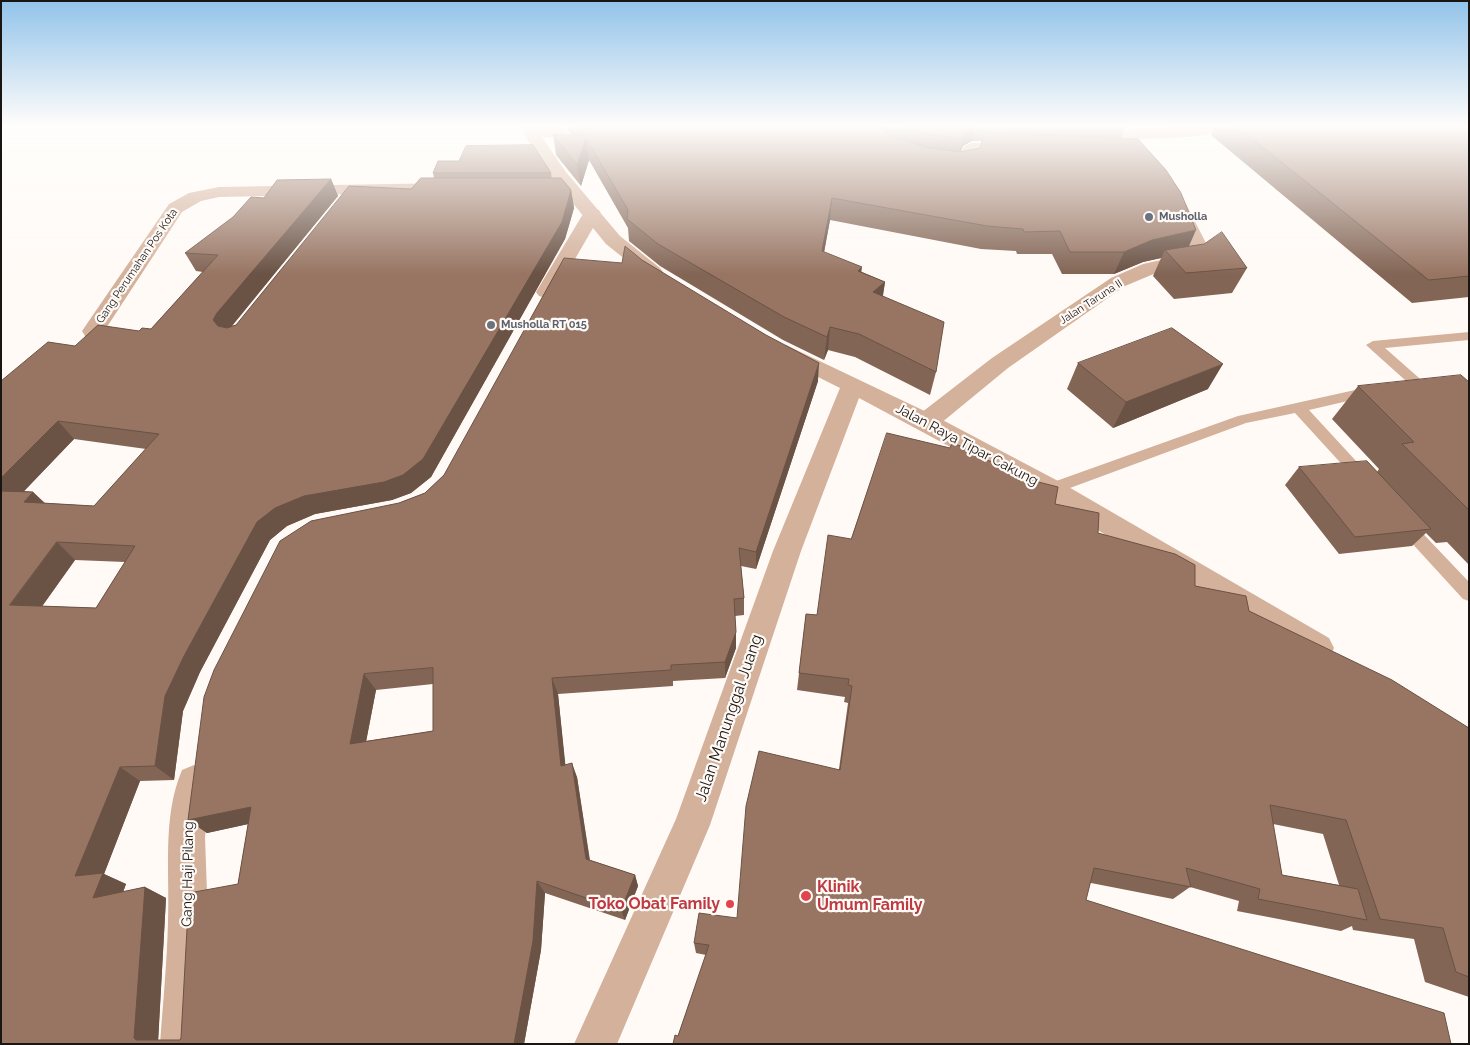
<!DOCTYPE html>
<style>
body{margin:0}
#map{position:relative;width:1470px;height:1045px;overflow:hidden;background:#fffaf6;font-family:Raleway,sans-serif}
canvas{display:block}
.frame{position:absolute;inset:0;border:2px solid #181513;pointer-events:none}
</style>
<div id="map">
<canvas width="1470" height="1045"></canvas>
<div class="frame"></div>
</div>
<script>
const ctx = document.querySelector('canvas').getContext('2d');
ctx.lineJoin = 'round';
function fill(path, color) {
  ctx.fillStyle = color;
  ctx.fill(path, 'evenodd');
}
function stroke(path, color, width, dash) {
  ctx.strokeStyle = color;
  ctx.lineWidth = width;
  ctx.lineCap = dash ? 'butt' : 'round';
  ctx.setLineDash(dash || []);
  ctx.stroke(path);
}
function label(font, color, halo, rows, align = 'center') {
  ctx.font = font + ' Raleway,sans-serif';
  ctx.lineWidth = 4.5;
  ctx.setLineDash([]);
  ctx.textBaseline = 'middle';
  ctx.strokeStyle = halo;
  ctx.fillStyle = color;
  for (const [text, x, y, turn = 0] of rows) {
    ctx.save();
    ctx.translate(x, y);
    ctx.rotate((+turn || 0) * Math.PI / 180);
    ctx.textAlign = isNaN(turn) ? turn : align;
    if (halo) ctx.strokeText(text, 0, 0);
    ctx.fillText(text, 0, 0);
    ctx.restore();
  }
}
fill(new Path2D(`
 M1469,332v8l-84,8 50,44 2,3 -7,5 -5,-2 -59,-53 7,-4z
 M1373,386l7,5 -2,3 -69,16 59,64 3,4 -3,4h-10l-63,-69 -49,10 -195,72 -6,-2 -2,-4 2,-4 193,-69z
 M1404,518l6,2 59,62v19l-6,-2 -65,-71 -2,-4 2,-4z`), '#d4b19b');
fill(new Path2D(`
 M524,127h37l7,5c-5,8 -42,6 -47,-1z
 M1168,127h54c-10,13 -72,11 -89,12l23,28 -3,4h-12l-27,-34 4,-5 6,-2z
 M972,143h46l6,1 2,4 -2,4 -6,1h-41l-3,15 -11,4 -24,-2 -3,-4 3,-4h21c1,-10 1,-16 12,-19z
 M449,183l6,1 3,4 -3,4 -236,5 -18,4 -19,11 -81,124 -8,2 -8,-2 -3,-5 87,-127 20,-11 30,-6z
 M1177,199l6,1 3,4 20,39 2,13 -7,7 -45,10 -31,13 -117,82 -73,60 -9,2 -9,-2 -3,-6 3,-6 75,-58 119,-80 32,-14 45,-10 -2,-11 -18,-39 3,-4z
 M592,208l7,2 2,4 -45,78 -3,4 -7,2 -7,-2 -3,-4 47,-78 2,-4z
 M194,765l12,5 6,12 -7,55 3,84 -6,123h-42c3,-41 7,-82 8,-122 2,-50 -6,-105 14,-152z`), '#d4b19b');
fill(new Path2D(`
 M519,127h16l31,45 54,64 40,32 3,4 -3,4 -7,2 -7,-2 -40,-32 -52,-64z
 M786,345l149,71 125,66 269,156 5,10 -5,10 -11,4 -11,-4 -265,-162 -183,-98 -58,153 -91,274 -93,219h-43l102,-225 97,-268 67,-163 -62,-31 -3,-5 3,-5z`), '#d4b19b');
fill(new Path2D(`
 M565,127h560l-4,11 68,108 58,22 -15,25 -58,6 -21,-23 8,-18 -18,4 -29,12h-52l-10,-20h-35l-1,-3 -35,-2 -151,-29 -6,32 38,20 23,10 -2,14 53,76 -6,23 -75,-38 -27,-7 -4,10 -41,-20 -123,-74 -31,-25 -1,-13 -39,-68 -8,26 -25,-31 -3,-21 18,1zM972,141h10l-2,7 -19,4 2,-6z
 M1215,127h254v170l-57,6 -201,-168z
 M433,173h118l1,5 19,12 3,18 -9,31 -134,238 -20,16 -19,7 -77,14 -28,12 -17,14 -70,132 -17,39 -9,69 -34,1 -36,93 22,10 -3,8 22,-5 21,11 -8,142h22l1,-2 57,-154 10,-60 -41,9 -19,-13 211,-317 26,-10 19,-18 178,-212 20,-3 176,121 -62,188 -15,-3 3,32v17l-9,1 1,32 -11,30 -52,3v5l-115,8 7,71 12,12 13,83 45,15 3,11 -13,34 -80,-27 -4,57 -17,94h-523v-663l74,-35 64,-15 12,-2 52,-57 -7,-1 -11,-18 146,-74 7,17 -107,130 5,-1 175,-136 23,-11zM74,439l72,10 -52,57 -49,-3 -12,-11 -9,-1zM75,560l50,2 -29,46 -54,-2zM433,684v47l-67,10 10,-51z
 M1078,363l130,26 -95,39 -46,-39z
 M1469,382v183l-22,-23 -11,1 -10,-10 -14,13 -73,8 -54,-69 14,-18 78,5 2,-3 -47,-50 26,-33z
 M950,448l30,5 -1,5 40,19 36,27 43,29 97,53 54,25 220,117v269l-44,-15 -11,-43 -61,-9 -1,-4 -11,5 -104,-20 2,-10 -49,-14 -17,12 -82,-16 -413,153 28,-81 -10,-2 -2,-10 43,-25 102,-149 9,-66 -4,-1 1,-5 -48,-7 9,-76 11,1 34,-76zM1273,824l50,10 16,51 -57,-10z`), '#836555');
fill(new Path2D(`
 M881,127h8l-2,16 -7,-14z
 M966,127h9l-3,14 -9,5 -5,13 5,-21z
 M586,138l3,22 -8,26 -4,-21z
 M331,179l7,17 -110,135 -4,7 -11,-18 4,-7z
 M571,190l3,18 -9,31 -134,238 -20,16 -19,7 -77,14 -28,12 -17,14 -70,132 -17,39 -9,69 -19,-14 10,-70 19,-40 73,-134z
 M832,198l-2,22 -10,54 2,-23z
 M1196,230l-10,23 -21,-3 -4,8 -18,4 -29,12 10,-22 28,-12z
 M862,267l-3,22 -1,-18z
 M885,282l-4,23 -8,-13z
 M830,327l-2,23 -4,10 3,-23z
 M819,363l-1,18 -62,188v-17z
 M1223,364l-15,25 -95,39 13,-26z
 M58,421l16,18 -67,70 -6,-6v-25z
 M33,492l18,18 -27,-8z
 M57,542l18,18 -44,62 -21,-17z
 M736,632v16l-11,30v-16z
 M364,674l12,16 -13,68 -13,-14z
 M552,678l6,16 9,86 -6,-14z
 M572,763l5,14 14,93 -5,-11z
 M120,767l20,14 -36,93 22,10 -9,25 -24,-11 -18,-22z
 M251,807l16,13 -60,13 -19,-13z
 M635,875l3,11 -13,34 -4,-10z
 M537,881l8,12 -4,57 -17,94h-10z
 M145,887l21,11 -8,146 -22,-4 -2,-2z`), '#6a5245');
const building = new Path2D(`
 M579,127h302l-1,2 14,9 36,10 29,4 21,-4 4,-15 154,6 28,31 15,23 15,37 -44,10 -28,12h-54l-10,-21 -36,1 -1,-3 -36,-3 -155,-28 -10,53 40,16 -4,4 27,11 -12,10 71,30 -8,50 -77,-38 -29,-7 -3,10 -43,-20 -126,-73 -31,-25 1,-9 -42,-72 -9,27 -24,-31 33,2z
 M908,127h58l-3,11 -30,-3z
 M1238,127h231v149l-40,4z
 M533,145l18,28h-118l5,-12h21l7,-15z
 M421,178h140l10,12 -9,32 -139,237 -20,16 -19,7 -80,14 -29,12 -18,14 -73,134 -19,40 -10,70 -35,1 -45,109 28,-3 -10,25 52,-11 -11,151 2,2h44l1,-2 8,-145 49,-9 13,-77 -63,13 16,-123 10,-27 66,-129 31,-20 88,-18 26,-10 19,-18 120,-217 58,5 3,-17 17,14 124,75 53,28 -63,189 -17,-4 5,50 -10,1 2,33 -11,30 -54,3v5l-119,8 9,88 11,-3 14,96 49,16 -14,35 -84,-29 -4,60 -19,103h-513v-553l32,1 -9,10 70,4 65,-72 -101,-13 -57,57v-97l47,-39 27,4 23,-21 41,6 3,-3 9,1 67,-74 -33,-2 48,-36 18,-20 13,1 13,-18 54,-1 -114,134 -4,7 5,6 9,2 9,-3 113,-139 62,3zM57,542l78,4 -39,62 -86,-3zM433,668v63l-83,13 14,-70z
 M1222,232l25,36 -61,5 -21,-23 39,-6z
 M1172,328l51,36 -97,38 -48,-39z
 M1461,375l8,7v128l-67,-66 12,-2 -56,-56z
 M887,433l63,15 2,-5 28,10 -2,5 43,11 -2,8 39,10 -3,17 44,9 -1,20 77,21 20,11v21l51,10 3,15 143,69 77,48v249l-13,-5 -13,-44 -63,-9 -34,-99 -76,-15 12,70 76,14 9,31 -109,-21 2,-10 -74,-21 5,19 -97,-19 -8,32 358,113 7,31h-778l2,-9 3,1 31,-91 -15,-2 5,-30 38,5 9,-112 13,-55 81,19 12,-84 -4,-1 1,-6 -50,-6 7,-59 11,1 11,-80 23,4z
 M1367,461l64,68 -76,8 -56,-70z`);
fill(building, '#987563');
stroke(building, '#6a5245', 1);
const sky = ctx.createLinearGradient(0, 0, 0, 274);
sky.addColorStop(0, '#92c3ea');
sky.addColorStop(0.46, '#fffdfb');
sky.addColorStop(1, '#fffdfb00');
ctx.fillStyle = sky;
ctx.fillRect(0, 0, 1470, 274);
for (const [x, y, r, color] of [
 [1149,217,5,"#6b7280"],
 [491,325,5,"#6b7280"],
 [806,896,6,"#e0444e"],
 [730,904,5,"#e0444e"]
]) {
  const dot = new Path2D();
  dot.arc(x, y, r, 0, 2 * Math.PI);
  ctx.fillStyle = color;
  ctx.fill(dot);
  stroke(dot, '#fffaf6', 2);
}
label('bold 11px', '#5b616d', '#fffaf6', [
 ["Musholla",1159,217],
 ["Musholla RT 015",501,325]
], 'left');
label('11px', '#181513', '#fffaf6', [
 ["Gang Perumahan Pos Kota",137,266,-56],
 ["Jalan Taruna II",1091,302,-33]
]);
label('14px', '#181513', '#fffaf6', [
 ["Jalan Raya Tipar Cakung",967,445,28],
 ["Gang Haji Pilang",188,874,-89]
]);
label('16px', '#181513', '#fffaf6', [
 ["Jalan Manunggal Juang",729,718,-71]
]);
label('bold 16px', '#be3a42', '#fffaf6', [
 ["Klinik",817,887],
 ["Umum Family",817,905],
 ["Toko Obat Family",720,904,"right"]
], 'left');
</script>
